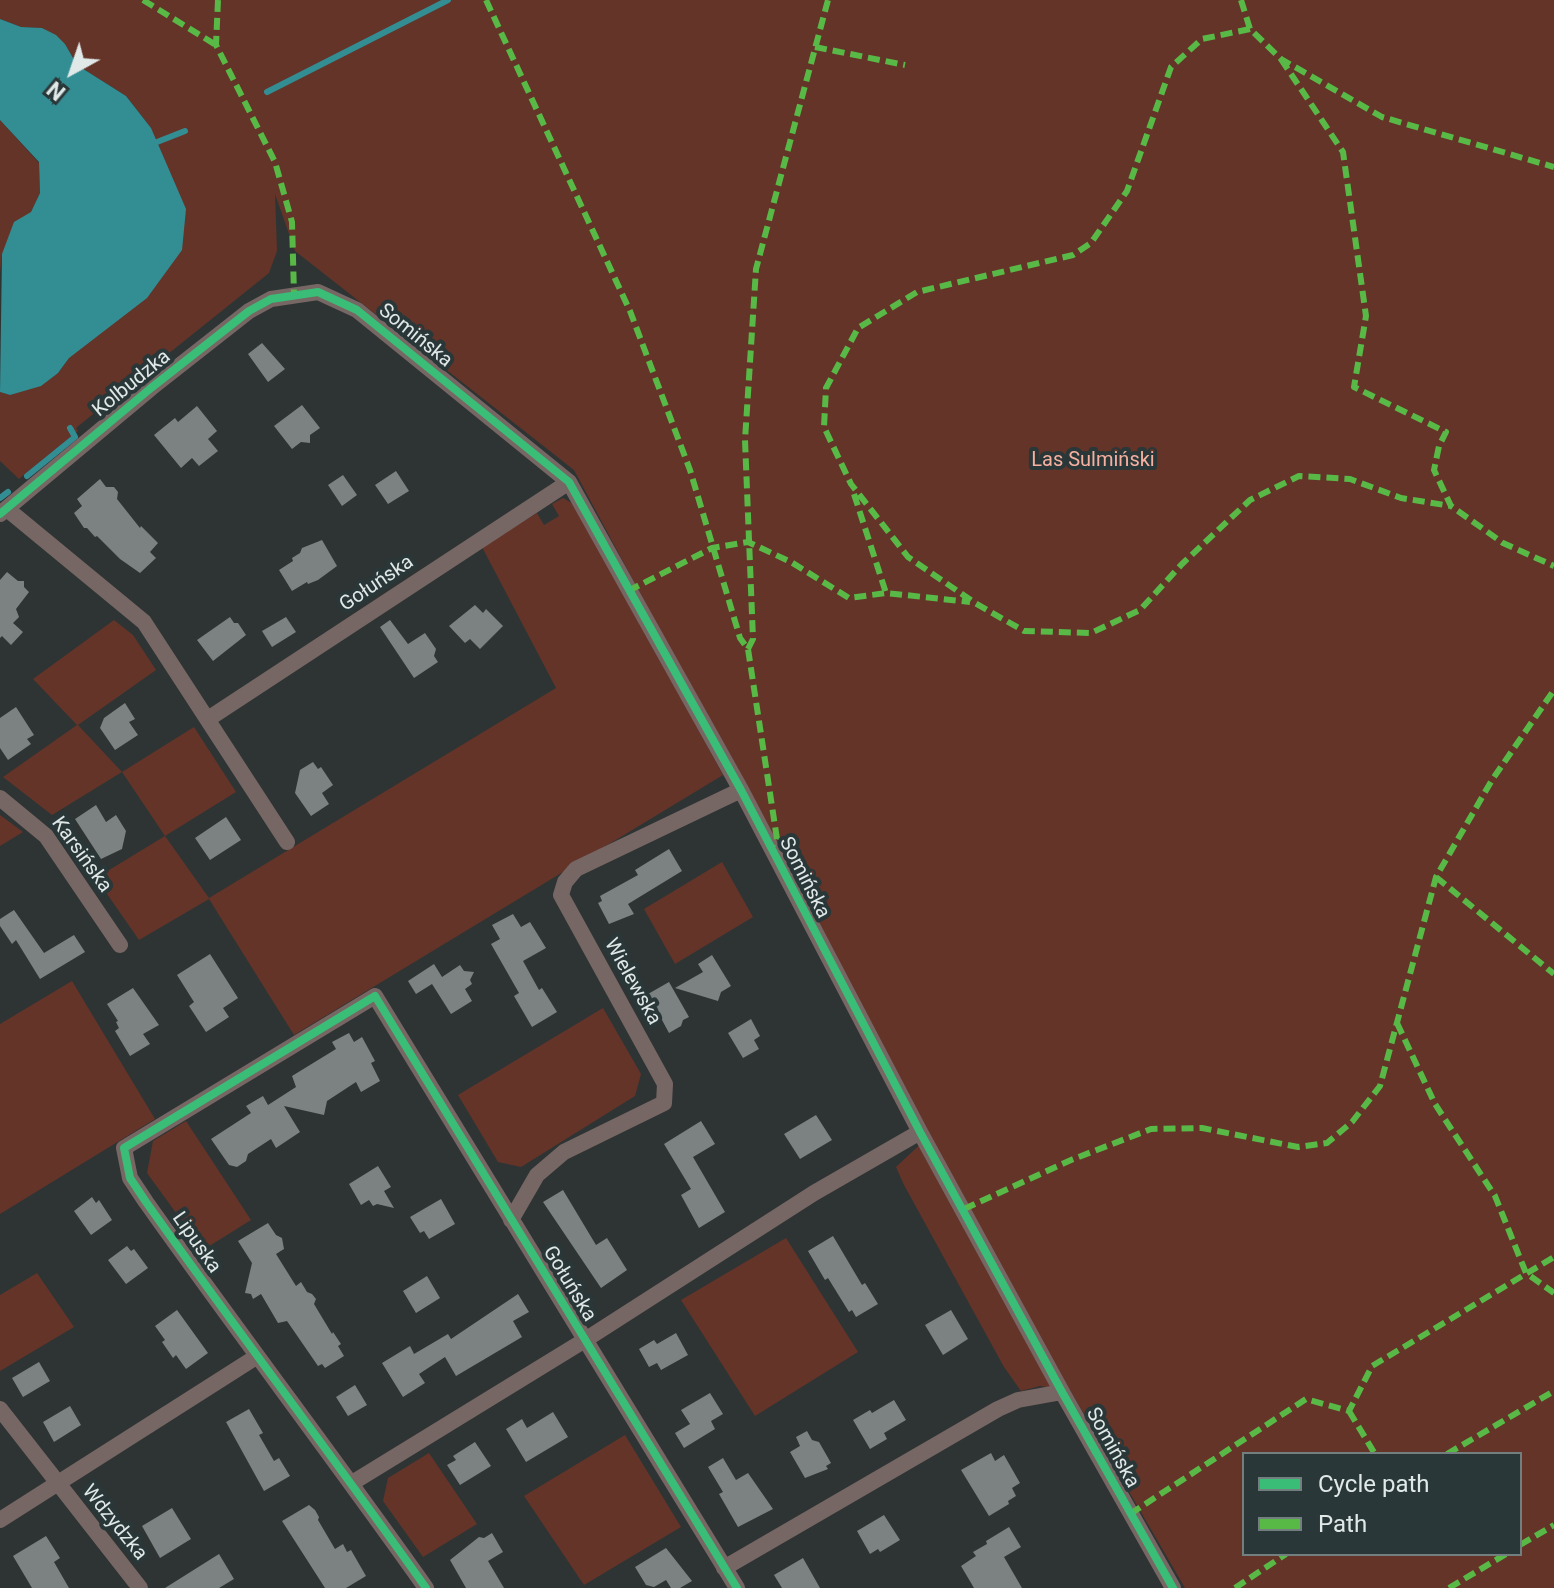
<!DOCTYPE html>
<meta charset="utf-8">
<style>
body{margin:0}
#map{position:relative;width:1554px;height:1588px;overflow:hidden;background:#2e3434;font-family:Roboto,sans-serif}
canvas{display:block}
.legend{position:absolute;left:1242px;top:1452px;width:280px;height:104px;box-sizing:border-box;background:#2a3738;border:2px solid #737e7e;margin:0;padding:10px 14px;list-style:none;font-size:24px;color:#e0e8e8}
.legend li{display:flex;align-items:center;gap:16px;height:40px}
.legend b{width:40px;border:2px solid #737e7e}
.north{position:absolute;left:32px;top:32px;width:80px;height:80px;-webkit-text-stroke:6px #2a3738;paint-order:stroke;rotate:220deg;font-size:22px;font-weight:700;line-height:32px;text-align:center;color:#e0e8e8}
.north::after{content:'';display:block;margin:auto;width:28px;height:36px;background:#e0e8e8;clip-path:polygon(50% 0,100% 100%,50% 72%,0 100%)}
</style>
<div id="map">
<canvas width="1554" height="1588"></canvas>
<ul class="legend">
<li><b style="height:10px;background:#3abd76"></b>Cycle path</li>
<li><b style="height:10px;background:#58b947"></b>Path</li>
</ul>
<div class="north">N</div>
</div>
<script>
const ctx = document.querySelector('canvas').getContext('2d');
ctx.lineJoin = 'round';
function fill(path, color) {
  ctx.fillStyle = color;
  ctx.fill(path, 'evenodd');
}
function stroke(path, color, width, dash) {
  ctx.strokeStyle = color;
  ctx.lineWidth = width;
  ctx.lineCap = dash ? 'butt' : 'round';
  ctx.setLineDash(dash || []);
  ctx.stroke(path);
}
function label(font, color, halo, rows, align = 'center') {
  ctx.font = font + ' Roboto,sans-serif';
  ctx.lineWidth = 8;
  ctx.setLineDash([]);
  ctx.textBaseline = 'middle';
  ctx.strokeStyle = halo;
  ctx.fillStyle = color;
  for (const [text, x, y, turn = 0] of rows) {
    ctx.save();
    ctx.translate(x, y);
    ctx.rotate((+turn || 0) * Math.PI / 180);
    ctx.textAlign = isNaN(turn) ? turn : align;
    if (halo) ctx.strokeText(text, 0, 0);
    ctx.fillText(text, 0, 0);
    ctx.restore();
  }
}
fill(new Path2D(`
 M0,0h1554v1588h-369l-115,-198 -30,-4 -19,5 -17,-24 -100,-182 -8,-18 34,-32 -356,-665 -279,-219 -20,-57 2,57 -8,22 -187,150 -6,5 2,3 -59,48 -19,-18v-69l10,3 48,-22 11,-15 82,-230 -25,-32 -49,-31 -12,-21 -23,-16 -21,-1 -21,-8zM1244,1454h276v100h-276z
 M0,120l39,43 1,30 -9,19 -29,42 -2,19z
 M563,498l12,7 11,14 137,256 -429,260 -85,-136 -70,41 -43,-62 69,-42 -43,-64 -70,43 -49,-38 74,-52 -44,-46 81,-59 19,15 23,35 -78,55 44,47 72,-45 42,65 -71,44 44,62 347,-210 -74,-141 55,-34 7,12 15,-9 -7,-12z
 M0,815l23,17 -23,14z
 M722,862l31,55 -78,47 -31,-55z
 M72,981l83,138 -155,95v-190z
 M603,1008l38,66 -6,22 -114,71 -23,-5 -40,-67z
 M186,1121l65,99 -48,30 -56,-77 6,-32z
 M786,1238l72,114 -103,64 -74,-116z
 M37,1273l37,54 -74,44v-76z
 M625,1435l56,92 -97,58 -60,-89z
 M429,1453l48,71 -54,33 -40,-56 5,-23z`), '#643429');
fill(new Path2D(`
 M0,19l21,8 21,1 14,7 9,9 12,21 49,31 25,32 35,81 -4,41 -35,48 -78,60 -11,15 -17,13 -31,9 -10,-3 2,-138 12,-32 17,-10 9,-19 -1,-31 -39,-42z`), '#338e94');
stroke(new Path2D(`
 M267,92l181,-92
 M157,142l28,-11
 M27,476l48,-39 -5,-9
 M0,498l8,-6`), '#338e94', 6);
fill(new Path2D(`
 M262,343l23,26 -17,13 -20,-28z
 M302,405l18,23 -10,7v8l-9,-1 -9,7 -18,-23z
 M197,406l20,25 -9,8 10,12 -19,15 -7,-8 -11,10 -27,-33 21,-17 3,4z
 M396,471l13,20 -21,13 -13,-19z
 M343,475l14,20 -15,11 -14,-21z
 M100,479l6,8h8l4,5 -1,7 23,29 1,-2 17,17 -8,9 6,6 -16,15 -20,-14 -23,-23 -2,1 -8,-9h-3l-10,-15 8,-7 -5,-7z
 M322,540l15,26 -19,14 -10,4 -1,-2 -15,9 -13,-21 14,-9 -1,-3 8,-5 2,-5z
 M7,572l11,9h6v6l5,5 -13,17 3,8 -6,6 10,9 -12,13 -9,-9 -2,2v-58z
 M475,605l8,8 3,-4 17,17 -23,23 -10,-10 -5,4 -16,-17z
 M230,617l4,6h4l8,12 -33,26 -16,-21z
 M286,617l10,15 -24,15 -10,-16z
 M390,620l18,24 17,-11 11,16 -2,7 4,6 -24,16 -34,-51z
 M125,703l10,16 -6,3 9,13 -23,15 -15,-22 4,-10z
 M16,707l18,28 -7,4 4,5 -23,16 -8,-12v-30z
 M313,762l5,7 3,-2 12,18 -11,8 7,11 -18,12 -16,-23 5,-23z
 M96,805l10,17 10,-7 10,16 -4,18 -21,10 -26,-40z
 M226,817l15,23 -31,20 -15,-22z
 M669,849l13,22 -54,33 6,10 -25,10 -11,-21 4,-2 -2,-5 38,-21 -3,-5z
 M14,910l30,43 30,-18 11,17 -45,27 -24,-39 -4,4 -12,-18v-7z
 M513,914l8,13 9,-5 16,26 -23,13 16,29 3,-2 15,24 -25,15 -18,-31 5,-3 -28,-49 9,-5 -8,-14z
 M210,954l28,44 -15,10 6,9 -23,15 -17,-26 5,-4 -17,-27z
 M712,955l19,31 -10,6 -3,9 -43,-13 28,-16 -5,-8z
 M434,964l8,13 18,-12 4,6 10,1 -4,8 2,4 -7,5 7,12 -21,13 -19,-30 -16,10 -8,-13z
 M669,982l20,35 -6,3 -2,6 -12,7 -21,-39z
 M133,988l26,37 -16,9 7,10 -20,12 -15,-25 4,-3 -3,-6 2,-1 -11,-17z
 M751,1019l9,17 -6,4 5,9 -16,9 -15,-25z
 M349,1033l5,9 8,-5 13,24 -4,2 9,18 -19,11 -5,-10 -29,19 -3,14 -40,-9 16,26 -24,16 -5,-9 -23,15 -2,7 -9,6 -8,-2 -18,-26 40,-26 -5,-7 17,-10 5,9 28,-18 -4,-11 44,-27 -4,-7z
 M816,1115l16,25 -32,19 -16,-25z
 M701,1121l14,23 -22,13 32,55 -26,16 -18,-33 10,-6 -27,-45z
 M378,1166l13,21 -7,4 10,17 -17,-4 -4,2 -4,-6 -8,5 -12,-21z
 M563,1190l33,55 11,-7 20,32 -26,18 -58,-86z
 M92,1197l4,6 3,-3 13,20 -21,15 -17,-24z
 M441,1199l14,25 -26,15 -5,-8 -4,2 -10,-16z
 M268,1223l8,12 6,3 2,11 -8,5 20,32 5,-4 6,10 5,2 4,5 -2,5 18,30 1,-2 8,12 -3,2 6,10 -19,12 -3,-4 -4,2 -31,-45 -9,2 -17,-29 -8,5 -2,-5 -6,-1 7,-30 -14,-22z
 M833,1236l29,49 3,-2 13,21 -22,13 -4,-7 -3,2 -21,-34 -3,2 -17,-29z
 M127,1246l4,5 3,-2 14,19 -22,16 -18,-24z
 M427,1276l13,22 -24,15 -13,-22z
 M518,1294l11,18 -16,9 9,16 -66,39 -11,-19 -26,17 6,9 -22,14 -21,-34 28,-17 4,8 34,-20 3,5z
 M177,1310l31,43 -22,16 -10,-14 -3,3 -11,-16 3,-2 -10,-14z
 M951,1310l17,29 -25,16 -18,-30z
 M676,1333l12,22 -27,15 -4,-7 -8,4 -10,-18 15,-9 3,4z
 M39,1362l11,19 -27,16 -11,-19z
 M355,1385l12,20 -19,11 -12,-19z
 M710,1393l13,21 -12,7 4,8 -31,19 -9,-15 15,-9 -9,-14z
 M894,1400l12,20 -22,13 3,6 -17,10 -17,-29 17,-10 2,3z
 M70,1406l11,19 -27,17 -11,-20z
 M249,1409l14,24 -4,2 15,26 5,-3 11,18 -26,15 -38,-69z
 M553,1412l15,25 -42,25 -20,-33 16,-10 5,9z
 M807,1431l5,9 7,2 12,21 -5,3 2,3 -23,9 -15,-26 10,-6 -4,-9z
 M475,1442l16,24 -31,19 -13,-20 9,-5 -3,-4z
 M991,1453l4,8 9,-6 16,28 -8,5 4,8 -8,5 1,3 -20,12 -28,-46z
 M723,1458l13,22 12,-7 25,36 -35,18 -19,-33 4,-2 -15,-25z
 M309,1505l6,5 4,7 -1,3 17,29 8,-5 4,8 4,-2 15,26 -20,12h-21l-43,-67z
 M172,1508l19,31 -31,19 -18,-32z
 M884,1515l16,25 -20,12 -2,-3 -8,5 -13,-23z
 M1009,1527l12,20 -17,10 18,31h-48l-13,-22 15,-10 -3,-4 14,-8 -1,-3z
 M492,1533l11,19 -15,9 16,27h-38l-16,-28 29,-23 5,1z
 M46,1536l14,22 -6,4 15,26h-37l-19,-32z
 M666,1548l26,33 -12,7h-9l-5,-8 -12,7 -8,-2 -11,-18z
 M219,1554l15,25 -15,9h-54z
 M803,1558l17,30h-38l-8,-13z`), '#7c8282');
stroke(new Path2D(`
 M7,509l137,113 143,220
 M0,514l151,-126 98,-77 22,-12 47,-7 39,18 212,172 172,308 179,342 142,260 111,196
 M208,719l361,-237
 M0,798l46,38 74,109
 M511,1220l26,-45 27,-23 100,-49 1,-19 -104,-189 4,-13 11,-13 165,-79
 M0,1409l140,179
 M352,1483l233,-143 229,-147 106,-61
 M0,1520l256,-163
 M724,1568l274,-159 20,-9 44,-8
 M426,1588c-92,-130 -188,-256 -280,-386l-16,-24 -6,-30 251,-152 362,592`), '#776764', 16);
stroke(new Path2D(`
 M143,0l73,45
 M218,0l-2,45 59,117 17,60 2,72
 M486,0l144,311 60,159 50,168 8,11 29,190 -6,9
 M1241,0l9,29 31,30 101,58 172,50
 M1250,29l-48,10 -31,28 -44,124 -36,52 -18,12 -156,37 -59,36 -32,60 -2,39 27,57 57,73 67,46 49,28 67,2 49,-23 42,-46 68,-64 49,-24 51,3 51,19 50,8
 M815,47l90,18
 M1281,59l62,93 23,164 -12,71 92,45 -7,14 -5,24 17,36 52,37 51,23
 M854,494l32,99
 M628,591l84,-43 36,-6 43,20 58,36 37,-5 84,9
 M748,649l5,-10 -8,-199 11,-171 72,-269
 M1436,877l118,97
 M1397,1023l38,81 60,92 31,77 28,20
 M964,1209l107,-49 80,-31 51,-1 96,19 29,-4 25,-21 28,-36 56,-209 56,-97 62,-90
 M1349,1411l26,43
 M1447,1454l107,-63
 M1130,1514l176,-115 43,12 23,-45 182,-109
 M1520,1545l34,-20
 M1235,1588l51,-34
 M1449,1588l57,-34`), '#58b947', 6, [12, 6]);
stroke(new Path2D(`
 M0,514l151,-126 98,-77 22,-12 47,-7 39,18 212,172 172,308 179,342 142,260 111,196
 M426,1588c-92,-130 -188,-256 -280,-386l-16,-24 -6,-30 251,-152 362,592`), '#3abd76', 8);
label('20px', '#e0e8e8', '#2a3738', [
 ["Somińska",415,336,39],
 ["Kolbudzka",132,384,-39],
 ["Gołuńska",377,584,-34],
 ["Karsińska",81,855,54],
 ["Somińska",804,878,63],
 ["Wielewska",632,982,61],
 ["Lipuska",196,1243,55],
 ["Gołuńska",569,1284,59],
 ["Somińska",1112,1448,61],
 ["Wdzydzka",114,1523,51]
]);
label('20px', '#f6b0a0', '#2a3738', [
 ["Las Sulmiński",1093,461]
]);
</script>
